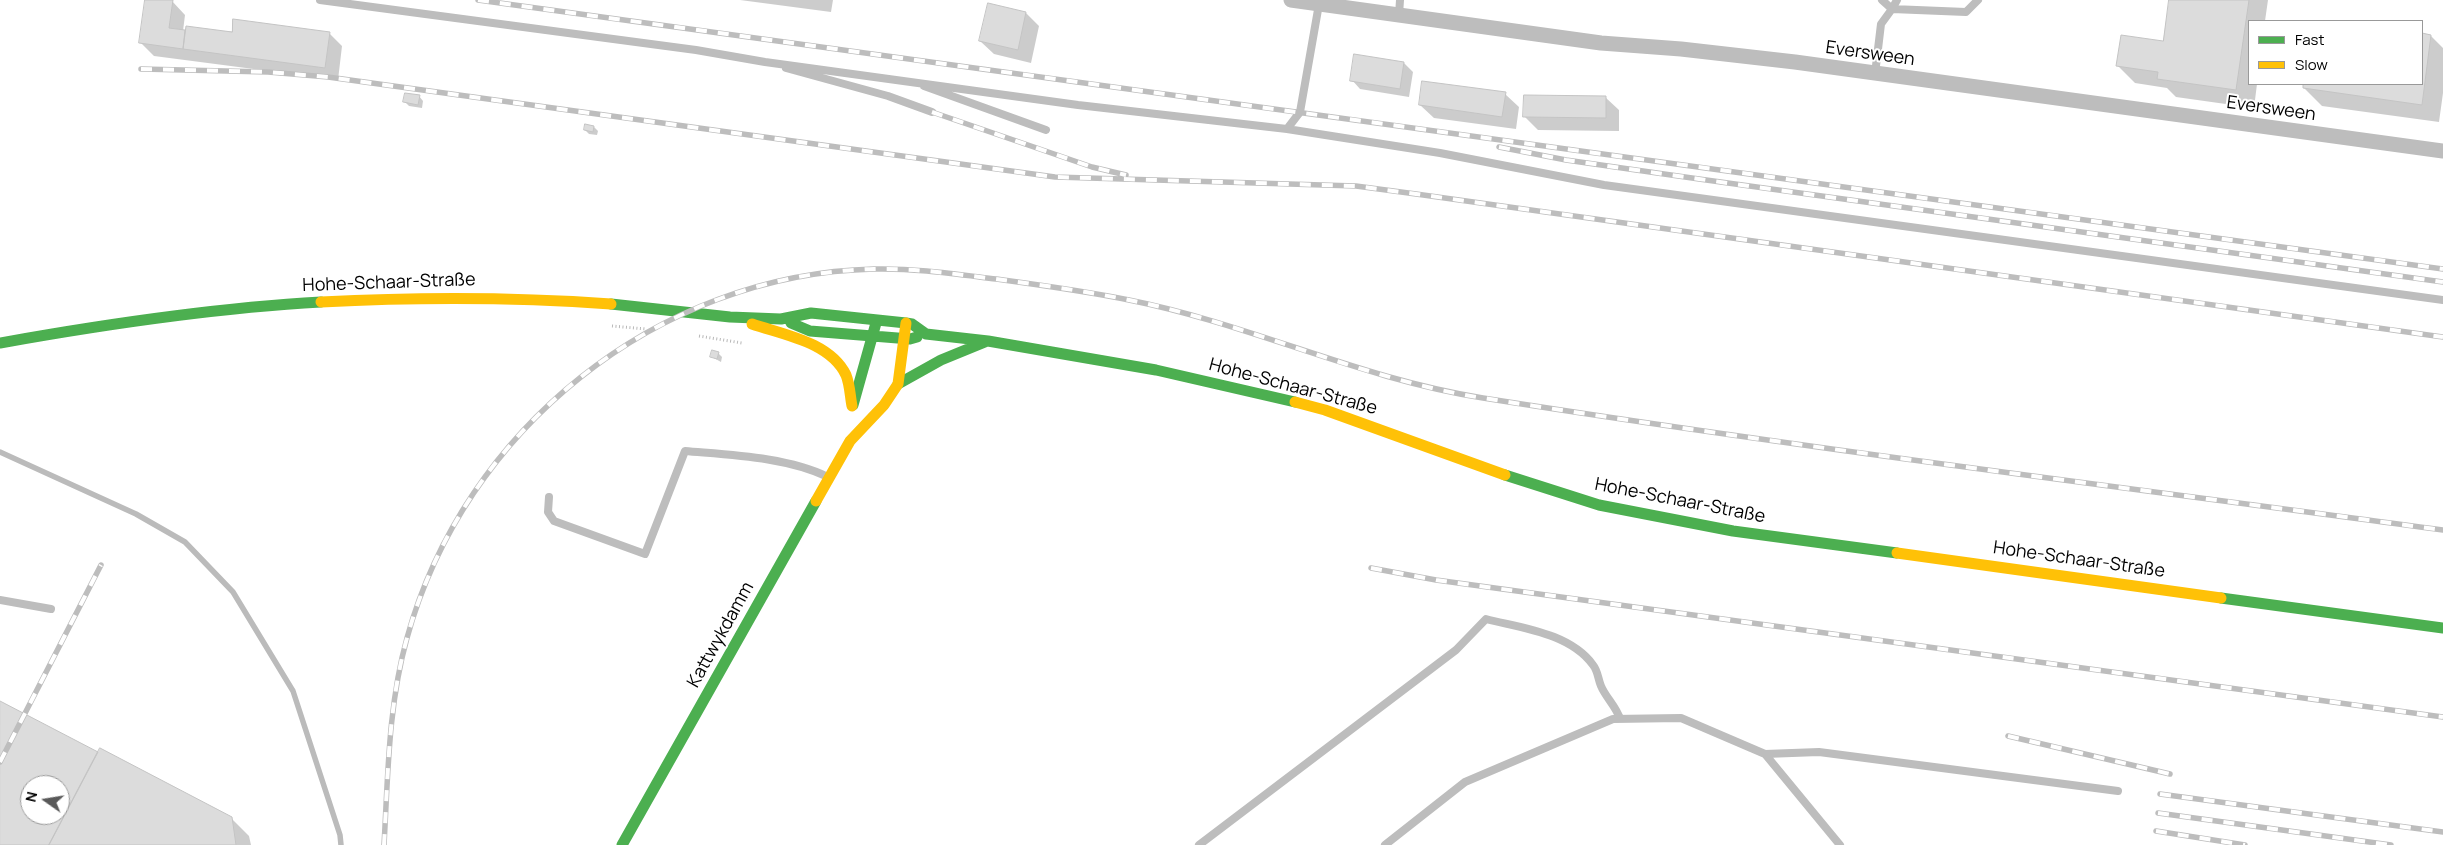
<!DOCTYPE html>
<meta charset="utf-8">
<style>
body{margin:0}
#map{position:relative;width:2443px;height:845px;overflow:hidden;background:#fff;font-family:Manrope,sans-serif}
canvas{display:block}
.legend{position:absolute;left:2248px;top:20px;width:175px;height:65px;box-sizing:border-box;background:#fff;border:1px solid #999;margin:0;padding:6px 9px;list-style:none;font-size:15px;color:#000}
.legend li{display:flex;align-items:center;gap:10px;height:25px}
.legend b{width:25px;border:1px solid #999}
.north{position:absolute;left:20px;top:775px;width:50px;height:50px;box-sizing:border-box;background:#fff;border:1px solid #999;border-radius:50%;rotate:283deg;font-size:14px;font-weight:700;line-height:20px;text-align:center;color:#000}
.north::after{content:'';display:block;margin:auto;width:18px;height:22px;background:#595959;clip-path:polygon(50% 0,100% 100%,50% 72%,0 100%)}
</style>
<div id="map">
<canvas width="2443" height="845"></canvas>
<ul class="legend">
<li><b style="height:6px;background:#4caf50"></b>Fast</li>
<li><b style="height:6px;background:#ffc107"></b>Slow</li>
</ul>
<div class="north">N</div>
</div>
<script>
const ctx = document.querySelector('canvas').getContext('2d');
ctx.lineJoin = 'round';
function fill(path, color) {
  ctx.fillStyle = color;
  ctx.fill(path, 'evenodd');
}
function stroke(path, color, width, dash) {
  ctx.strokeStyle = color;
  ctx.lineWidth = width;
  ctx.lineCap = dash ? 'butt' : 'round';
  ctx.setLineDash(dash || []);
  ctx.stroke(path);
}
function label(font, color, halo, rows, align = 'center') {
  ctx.font = font + ' Manrope,sans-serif';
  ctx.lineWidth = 4;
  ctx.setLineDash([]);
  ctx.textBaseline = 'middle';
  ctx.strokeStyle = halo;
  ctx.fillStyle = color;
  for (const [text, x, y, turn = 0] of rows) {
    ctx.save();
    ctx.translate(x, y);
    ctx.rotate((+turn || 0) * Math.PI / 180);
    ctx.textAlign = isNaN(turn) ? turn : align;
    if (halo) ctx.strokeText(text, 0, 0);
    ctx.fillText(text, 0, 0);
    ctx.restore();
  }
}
fill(new Path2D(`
 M146,0l26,1 13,14 -2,16 146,2 13,13 -4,34 -184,-24 -13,-13z
 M740,0h93l-2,12z
 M2170,0h98l-3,21h-16v63h8l-3,24 -78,-11 -9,-9 -32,-5 -17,-17 46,-24z
 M988,4l38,9 13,13 -8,37 -37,-9 -14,-13z
 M2422,34l9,2 12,12v45l-4,29 -117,-16 -18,-18 1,-4h117z
 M1404,63l9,9 -4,25 -49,-8 -8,-9z
 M1505,94l14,13 -3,22 -82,-11 -14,-13z
 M419,96l4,5 -1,7 -13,-2 -4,-4z
 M1605,97l14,13v21l-81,-1 -13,-13z
 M594,127l4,4 -1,4 -8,-1 -4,-4z
 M718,353l4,4 -1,5 -9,-5z
 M0,703l98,51 133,64 18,18 2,9h-251zM30,785h30v30h-30z`), '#0003');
stroke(new Path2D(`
 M0,452l136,62 49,28 48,50 60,99 47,144 1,10`), '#bbb', 5.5);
const building = new Path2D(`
 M145,0h28l-4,28 16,2 -2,19 -44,-6z
 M2169,0h80l-13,90 -79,-11 1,-7 -42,-6 5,-31 42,6z
 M988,3l38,9 -8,38 -39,-9z
 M233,19l97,13 -5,36 -142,-19 3,-23 46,6z
 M2422,33l9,2 -9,70 -119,-17v-4h119z
 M1354,54l50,8 -4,27 -50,-8z
 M1422,81l84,11 -4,25 -83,-12z
 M405,93l15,2 -2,10 -15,-3z
 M1524,95l82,1v22l-83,-1z
 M585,124l9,2 -1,6 -9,-2z
 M712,350l7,2 -2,7 -7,-2z
 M0,701l98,51 -49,93h-49zM30,785h30v30h-30z
 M100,748l132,69 4,28h-187z`);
fill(building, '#dcdcdc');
stroke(building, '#c4c4c4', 1);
stroke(new Path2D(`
 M612,326l34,3
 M699,336l43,7`), '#b8b8b8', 3, [1, 2.5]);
stroke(new Path2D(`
 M320,0l376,50 69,12 313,43 209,24 13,-17 19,-108
 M1882,0l10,9 5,-9
 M1399,15l1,-15
 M786,68l102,28 44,16
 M1875,74l6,-50 11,-15 74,3 12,-12
 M924,86l122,44
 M1287,129l153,24 164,32 839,115
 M549,497l-1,15 6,9 91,33 40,-103c45,4 102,6 143,26
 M0,600l51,9
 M1765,754l75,91
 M1199,845l257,-195 30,-31c35,9 84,14 107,46 5,6 5,14 8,21 5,12 15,20 19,33
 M1385,845l80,-63 148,-63 68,-1 84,36 54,-2 299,39`), '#bdbdbd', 8);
stroke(new Path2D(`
 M1291,0l310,43 80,6 114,13 648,89`), '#bdbdbd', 15);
stroke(new Path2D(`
 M611,304l119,13 51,2 30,-6 95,10 6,1 14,10 62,7 168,29 139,32
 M791,323l19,8 100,8 7,-2
 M0,343c106,-19 213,-35 321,-41
 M898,384l43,-24 44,-18
 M853,405l23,-82
 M1505,475l94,30 134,26 164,22
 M2221,598l222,30
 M622,845l194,-344`), '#4caf50', 11);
stroke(new Path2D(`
 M321,302c97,-5 193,-5 290,2
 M752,324c32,11 78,18 94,51 4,10 4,21 6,31
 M1295,402l30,8 180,65
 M816,501l34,-60 34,-36 14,-21 8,-61
 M1897,553l324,45`), '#ffc107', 11);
const rail = new Path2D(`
 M478,0l1965,269
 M141,69l127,3 60,5 727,100 301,9 60,8 1027,143
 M932,112l160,55 34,8
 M1499,147l67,13 133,19 744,103
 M1371,568l65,12 1007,137
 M2008,736l162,38
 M0,762l101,-197
 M2160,794l283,38
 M2158,813l233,32
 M2156,831l89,14
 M384,845c4,-69 4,-139 23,-207 57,-208 250,-364 467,-369 41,-1 81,5 122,10 44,6 89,12 133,21 121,24 232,79 354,98 319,50 640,89 960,132`);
stroke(rail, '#bdbdbd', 5.5);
stroke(rail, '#fff', 4, [11]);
label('18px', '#000', '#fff', [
 ["Eversween",1870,54,8],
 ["Eversween",2271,109,8],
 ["Hohe-Schaar-Straße",389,283,-2],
 ["Hohe-Schaar-Straße",1293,387,15],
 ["Hohe-Schaar-Straße",1680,501,11],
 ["Hohe-Schaar-Straße",2079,560,8],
 ["Kattwykdamm",721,635,-61]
]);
</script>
